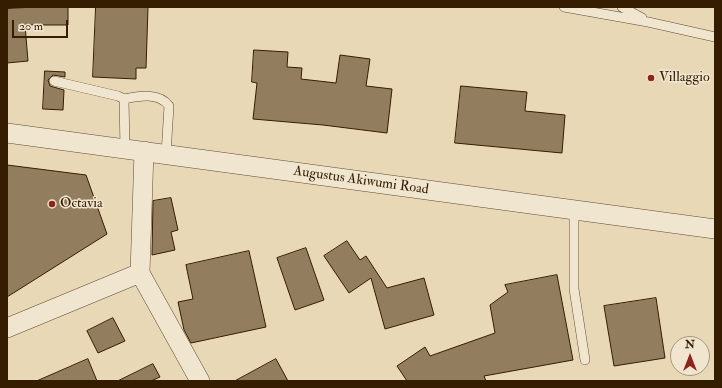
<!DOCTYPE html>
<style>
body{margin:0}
#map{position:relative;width:722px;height:388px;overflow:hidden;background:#e8d8b6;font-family:"IM FELL Double Pica",serif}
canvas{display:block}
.frame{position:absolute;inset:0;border:8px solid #341d00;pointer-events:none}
.north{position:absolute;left:670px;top:336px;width:40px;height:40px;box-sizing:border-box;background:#f0e6d0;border:1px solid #a5967d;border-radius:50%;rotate:0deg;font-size:11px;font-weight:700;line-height:16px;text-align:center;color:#341d00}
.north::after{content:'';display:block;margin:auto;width:14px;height:18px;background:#8f2418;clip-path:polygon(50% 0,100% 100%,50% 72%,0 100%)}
.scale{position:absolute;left:12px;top:20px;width:56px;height:18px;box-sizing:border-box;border:2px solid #341d00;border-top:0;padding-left:5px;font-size:12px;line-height:14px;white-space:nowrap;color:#341d00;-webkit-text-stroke:3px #f0e6d0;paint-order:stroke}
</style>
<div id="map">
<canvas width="722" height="388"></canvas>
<div class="frame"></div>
<div class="north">N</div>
<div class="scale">20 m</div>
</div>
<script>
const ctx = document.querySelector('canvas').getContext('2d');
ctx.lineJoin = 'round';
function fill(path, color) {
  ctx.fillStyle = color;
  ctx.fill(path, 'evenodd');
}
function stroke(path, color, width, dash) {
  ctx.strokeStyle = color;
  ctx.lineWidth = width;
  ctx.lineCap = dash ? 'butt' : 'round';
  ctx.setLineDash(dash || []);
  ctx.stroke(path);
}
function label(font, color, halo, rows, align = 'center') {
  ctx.font = font + ' "IM FELL Double Pica",serif';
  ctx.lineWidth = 3;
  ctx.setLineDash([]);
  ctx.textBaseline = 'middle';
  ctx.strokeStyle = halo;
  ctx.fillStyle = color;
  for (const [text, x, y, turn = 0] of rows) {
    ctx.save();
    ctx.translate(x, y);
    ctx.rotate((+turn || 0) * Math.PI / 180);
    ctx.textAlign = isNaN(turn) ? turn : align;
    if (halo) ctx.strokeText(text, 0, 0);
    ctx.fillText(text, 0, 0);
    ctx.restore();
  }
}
const building = new Path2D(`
 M34,7h34v18h-43l3,36 -21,2v-54z
 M96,7h52l-2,61h-10v11l-43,-2z
 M254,50l34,2 -1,15 15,1 -1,11 35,4 4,-28 30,4 -4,27 26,3 -5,44 -64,-8 -70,-6 4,-36 -5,-1z
 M45,71l20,1v5l-12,-2 -5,5 2,6 14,4 -1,20 -20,-1z
 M461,86l66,6 -2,19 40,4 -3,38 -107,-10z
 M7,165l79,10 21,59 -100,63z
 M171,198l7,32 -7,2 4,18 -23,5 1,-54z
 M347,241l13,19 6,-4 21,32 37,-10 10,37 -49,14 -14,-51 -22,15 -25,-37z
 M306,248l18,52 -29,10 -18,-52z
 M249,251l17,76 -75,16 -7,-13 -6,-28 15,-3 -7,-34z
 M557,275l16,85 -89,16 2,5h-79l-10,-15 28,-19 5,9 65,-23 -5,-28 18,-13 -3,-7z
 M656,298l9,60 -51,8 -10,-60z
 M113,318l12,23 -27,12 -11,-22z
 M88,359l9,22h-60z
 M276,359l12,22h-53z
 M153,364l7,13 -9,4h-33z`);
fill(building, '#927e5f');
stroke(building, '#341d00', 1);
const service = new Path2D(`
 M564,7l84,15 67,15
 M622,7l20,11
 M54,81l64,15 6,3 1,50
 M124,99c15,-3 35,-7 45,7l-3,48
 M574,211v78l11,71`);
const minor = new Path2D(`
 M7,133l708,96
 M140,273l60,108
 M140,273l4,-122
 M7,328l133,-55`);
stroke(service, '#614c2e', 10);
stroke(minor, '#614c2e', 20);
stroke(service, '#f0e6d0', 9);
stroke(minor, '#f0e6d0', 19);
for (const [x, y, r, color] of [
 [651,78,4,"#8f2418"],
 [52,204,4,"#8f2418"]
]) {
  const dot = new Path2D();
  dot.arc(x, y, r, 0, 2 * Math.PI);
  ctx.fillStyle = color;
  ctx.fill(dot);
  stroke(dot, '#f0e6d0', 1.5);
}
label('14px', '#341d00', '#f0e6d0', [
 ["Villaggio",659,78],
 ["Octavia",60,204]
], 'left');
label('14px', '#341d00', '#f0e6d0', [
 ["Augustus Akiwumi Road",361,181,8]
]);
</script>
